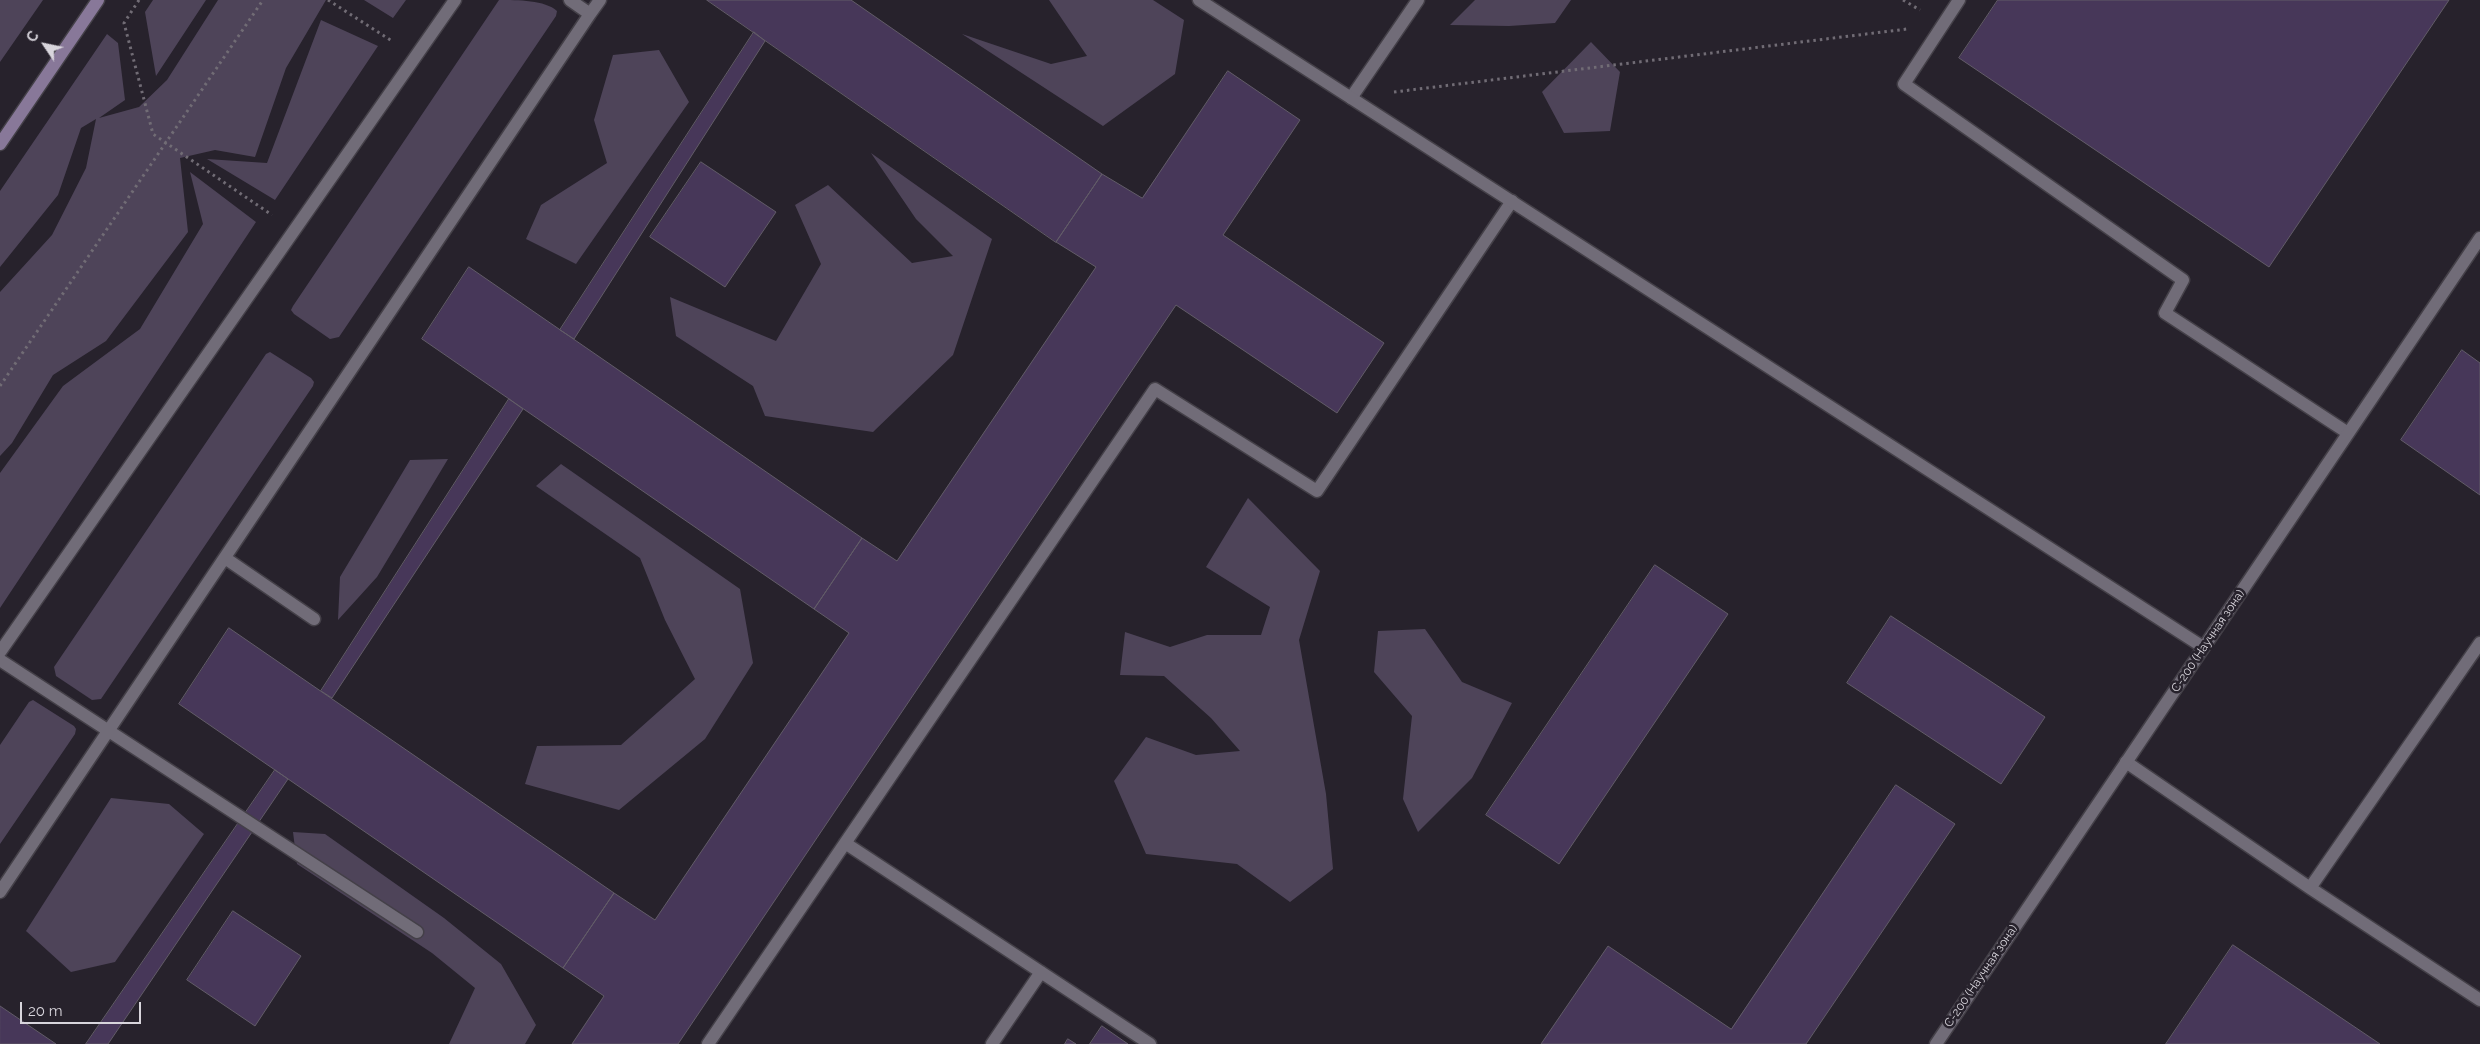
<!DOCTYPE html>
<meta charset="utf-8">
<style>
body{margin:0}
#map{position:relative;width:2480px;height:1044px;overflow:hidden;background:#27222c;font-family:Raleway,sans-serif}
canvas{display:block}
.north{position:absolute;left:20px;top:20px;width:50px;height:50px;-webkit-text-stroke:4px #27222c;paint-order:stroke;rotate:304deg;font-size:14px;font-weight:700;line-height:20px;text-align:center;color:#d8d5dc}
.north::after{content:'';display:block;margin:auto;width:18px;height:22px;background:#d8d5dc;clip-path:polygon(50% 0,100% 100%,50% 72%,0 100%)}
.scale{position:absolute;left:20px;top:1002px;width:121px;height:22px;box-sizing:border-box;border:2px solid #d8d5dc;border-top:0;padding-left:6px;font-size:15px;line-height:18px;white-space:nowrap;color:#d8d5dc;-webkit-text-stroke:4px #27222c;paint-order:stroke}
</style>
<div id="map">
<canvas width="2480" height="1044"></canvas>
<div class="north">С</div>
<div class="scale">20 m</div>
</div>
<script>
const ctx = document.querySelector('canvas').getContext('2d');
ctx.lineJoin = 'round';
function fill(path, color) {
  ctx.fillStyle = color;
  ctx.fill(path, 'evenodd');
}
function stroke(path, color, width, dash) {
  ctx.strokeStyle = color;
  ctx.lineWidth = width;
  ctx.lineCap = dash ? 'butt' : 'round';
  ctx.setLineDash(dash || []);
  ctx.stroke(path);
}
function label(font, color, halo, rows, align = 'center') {
  ctx.font = font + ' Raleway,sans-serif';
  ctx.lineWidth = 5;
  ctx.setLineDash([]);
  ctx.textBaseline = 'middle';
  ctx.strokeStyle = halo;
  ctx.fillStyle = color;
  for (const [text, x, y, turn = 0] of rows) {
    ctx.save();
    ctx.translate(x, y);
    ctx.rotate((+turn || 0) * Math.PI / 180);
    ctx.textAlign = isNaN(turn) ? turn : align;
    if (halo) ctx.strokeText(text, 0, 0);
    ctx.fillText(text, 0, 0);
    ctx.restore();
  }
}
fill(new Path2D(`
 M0,0h43l-43,62z
 M153,0h53l-50,76 -11,-64z
 M218,0h108l-40,68 -31,89 -40,-7 -35,8 8,74 -82,109 -53,34 -41,68 -12,13v-164l52,-57 34,-67 10,-49 -15,9 -23,67 -58,72v-76l107,-157 11,9 7,57 -26,18 40,-11 28,-27z
 M364,0h42l-13,18z
 M499,0c19,0 46,0 58,11l-1,5 -217,321 -9,2 -36,-25 -3,-4 2,-4z
 M1049,0h104l31,20 -9,54 -72,52 -141,-92 89,30 36,-8z
 M1475,0h96l-16,23 -46,3 -59,-1z
 M321,20l57,26 -103,154 -68,-41 60,4z
 M1591,42l29,30 -10,59 -46,2 -22,-41z
 M659,50l30,52 -113,162 -50,-25 15,-34 66,-42 -13,-43 19,-65z
 M871,153l121,86 -39,116 -80,77 -108,-16 -12,-30 -77,-50 -6,-39 106,44 45,-77 -26,-59 33,-20 84,78 41,-7 -37,-37z
 M190,172l66,50 -256,386v-135l63,-87 77,-57 63,-105z
 M270,352l41,26 3,4 -1,4 -212,313 -9,1 -36,-24 -2,-9 212,-313z
 M448,459l-71,118 -39,43 2,-43 70,-117z
 M561,464l179,125 13,74 -48,76 -86,71 -94,-26 12,-38 84,-1 74,-66 -30,-59 -25,-62 -104,-72z
 M1248,498l72,73 -21,69 27,154 7,75 -43,33 -53,-38 -91,-10 -32,-73 32,-44 50,18 44,-4 -29,-33 -47,-42 -44,-1 5,-43 45,15 37,-12h54l9,-28 -64,-40z
 M1425,629l37,53 50,21 -40,75 -54,54 -15,-33 9,-83 -38,-44 4,-41z
 M33,700l41,26 2,3 -1,5 -75,110v-99l29,-43z
 M111,798l58,6 35,30 -89,128 -44,10 -45,-41z
 M293,832l32,2 119,84 57,46 35,61 -11,19h-76l26,-56 -43,-35 -135,-89z`), '#4e4459');
const building = new Path2D(`
 M707,0h144l251,174 -46,68z
 M1998,0h451l-180,267 -310,-209z
 M754,32l11,9 -191,298 -14,-9z
 M1228,71l72,49 -77,115 161,108 -47,70 -161,-108 -498,739h-106l32,-48 -41,-28 51,-75 41,27 194,-287 -35,-24 48,-71 35,23 199,-294 -40,-25 46,-68 40,24z
 M701,162l75,50 -51,75 -75,-50z
 M469,267l393,271 -48,71 -392,-270z
 M2462,350l18,13v132l-79,-55z
 M509,399l14,10 -191,289 -11,-7z
 M1655,565l73,49 -169,250 -73,-49z
 M1891,616l154,101 -44,67 -154,-101z
 M229,628l385,265 -51,75 -384,-264z
 M275,770l13,9 -180,265h-22z
 M1896,785l59,39 -149,220h-265l67,-98 123,83z
 M233,911l68,45 -46,70 -68,-46z
 M2233,945l147,99h-214z
 M0,1006l56,38h-56z
 M1102,1026l26,18h-38z
 M1068,1039l8,5h-11z`);
fill(building, '#473759');
stroke(building, '#625c68', 1);
const lane = new Path2D(`
 M1959,0l-55,84 279,196 -18,33 183,120
 M590,14l10,-14
 M1351,98l67,-98
 M225,558l89,61
 M0,652l455,-652
 M0,660l417,272
 M2126,762l184,126 170,112
 M845,843l305,201
 M2310,888l170,-245
 M0,892l590,-878 -20,-14
 M708,1044l447,-655 162,102 195,-290
 M992,1044l49,-72`);
const street = new Path2D(`
 M1199,0l1004,647
 M1936,1044l544,-806`);
const secondary = new Path2D(`
 M0,144l98,-144`);
stroke(lane, '#444048', 15);
stroke(street, '#444048', 15);
stroke(secondary, '#444048', 15);
stroke(new Path2D(`
 M139,0l-15,23 29,111 119,81
 M328,0l64,41
 M1903,0l17,10
 M1394,92l513,-63
 M0,386l263,-386`), '#716c75', 3, [2.5, 4]);
stroke(lane, '#716c78', 12);
stroke(street, '#716c78', 12);
stroke(secondary, '#887899', 12);
label('12px', '#d8d5dc', '#27222c', [
 ["С-200 (Научная зона)",2208,641,-56],
 ["С-200 (Научная зона)",1981,976,-56]
]);
</script>
